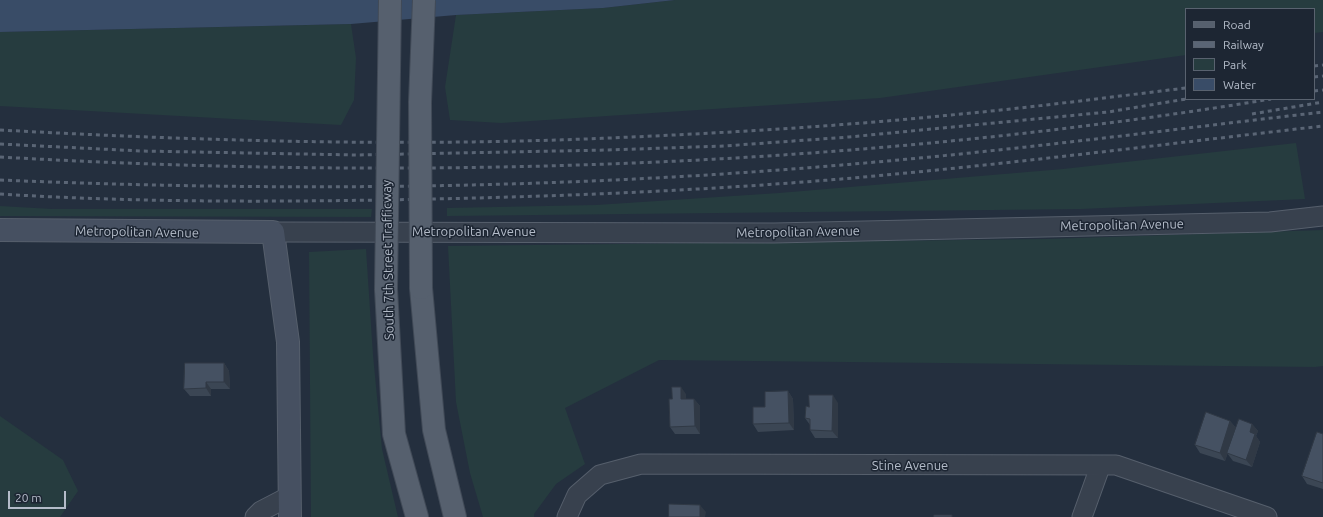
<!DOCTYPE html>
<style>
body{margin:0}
#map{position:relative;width:1323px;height:517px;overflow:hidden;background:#242f3e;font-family:Ubuntu,sans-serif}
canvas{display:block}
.legend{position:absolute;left:1185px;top:8px;width:130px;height:92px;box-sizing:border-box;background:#1d2633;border:1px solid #59626f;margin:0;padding:5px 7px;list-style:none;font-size:12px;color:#b4bcc9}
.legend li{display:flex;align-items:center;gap:8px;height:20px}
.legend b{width:20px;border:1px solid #59626f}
.scale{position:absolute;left:8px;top:491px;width:58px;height:18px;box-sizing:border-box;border:2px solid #b4bcc9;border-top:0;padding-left:5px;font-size:12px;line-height:14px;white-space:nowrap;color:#b4bcc9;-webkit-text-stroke:3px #1d2633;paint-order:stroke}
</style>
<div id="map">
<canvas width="1323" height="517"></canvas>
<ul class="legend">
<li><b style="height:5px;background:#56606e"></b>Road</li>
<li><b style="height:5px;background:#5a6575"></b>Railway</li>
<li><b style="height:11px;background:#263c3f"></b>Park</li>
<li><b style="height:11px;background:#394c67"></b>Water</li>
</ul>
<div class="scale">20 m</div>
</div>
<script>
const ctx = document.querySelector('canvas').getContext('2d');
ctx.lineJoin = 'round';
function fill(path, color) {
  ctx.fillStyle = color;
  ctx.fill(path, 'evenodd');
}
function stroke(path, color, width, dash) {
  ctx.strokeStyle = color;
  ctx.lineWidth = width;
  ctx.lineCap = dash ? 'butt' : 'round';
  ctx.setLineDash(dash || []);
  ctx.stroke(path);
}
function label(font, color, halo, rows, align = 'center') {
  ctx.font = font + ' Ubuntu,sans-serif';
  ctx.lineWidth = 3;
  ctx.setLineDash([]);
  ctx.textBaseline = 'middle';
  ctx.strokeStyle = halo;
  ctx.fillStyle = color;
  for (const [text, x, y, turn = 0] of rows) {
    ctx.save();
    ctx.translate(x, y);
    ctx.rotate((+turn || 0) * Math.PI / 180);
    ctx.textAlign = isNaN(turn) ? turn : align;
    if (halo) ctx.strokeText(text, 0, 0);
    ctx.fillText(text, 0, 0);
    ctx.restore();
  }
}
fill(new Path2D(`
 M675,0h648v32l-9,1v-24h-128v46l-306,43 -379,25 -51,-3 -5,-33 11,-72 147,-7z
 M351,24l5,34 -2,42 -13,25 -341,-19v-74z
 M1296,143l9,56 -224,10 -634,7v-8l149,-3 183,-12 284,-24z
 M0,206l52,3h320l-1,8 -371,-1z
 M1323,230v136l-8,1 -656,-7 -94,48 20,56 -29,20 -22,30v3h-51l-13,-44 -14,-71 -8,-156 598,-7z
 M366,249l7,106 9,94 16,68h-87l-2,-265z
 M0,416l63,44 15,31 -18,26h-60z`), '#263c3f');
fill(new Path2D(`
 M0,0h675l-72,8 -147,7 -105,9 -351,8z`), '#394c67');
const minor = new Path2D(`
 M273,232l501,1 496,-11 53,-6
 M255,517l6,-6 27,-14
 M567,517l10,-22 23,-20 41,-11 475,1 151,52
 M1082,517l18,-50`);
const secondary = new Path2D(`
 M0,230l273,2 15,110 2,175`);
const primary = new Path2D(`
 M421,288l13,142 21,87
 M386,289l8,145 23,83`);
stroke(minor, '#565f6c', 21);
stroke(secondary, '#565f6c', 24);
stroke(primary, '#414a57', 24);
stroke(minor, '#38414e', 19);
stroke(secondary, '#465061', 22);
stroke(primary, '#56606e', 22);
stroke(new Path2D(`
 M1314,66l9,-1
 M1314,77l9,-1
 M1314,91l9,-1
 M1252,114l71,-12
 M0,130c203,11 406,17 609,8 117,-5 235,-12 352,-24 75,-7 150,-17 225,-26
 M0,144l141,7 215,4 252,-5 116,-4 125,-9 259,-25 78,-13
 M0,157c422,24 853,11 1271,-58
 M0,180c284,12 569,9 853,-16 157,-13 313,-34 470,-52
 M0,194c144,9 289,8 433,5 140,-3 280,-9 420,-21 157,-14 313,-34 470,-52`), '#5a6575', 3, [4, 4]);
const primaryBridge = new Path2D(`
 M421,288l-1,-186 4,-102
 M386,289l4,-289`);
stroke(primaryBridge, '#414a57', 24, []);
stroke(primaryBridge, '#56606e', 22);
fill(new Path2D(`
 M224,363l5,8 1,18h-19v7h-21l-6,-7z
 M788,391l5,8 1,31 -36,2 -5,-8 12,-17z
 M686,394v5h8l6,7v28h-25l-5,-7 2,-28z
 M838,403v35h-23l-5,-8v-5l-5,-7 4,-11z
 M1230,421l6,7 -11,33 -25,-8 -5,-8z
 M1252,424l6,7 -2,5 4,6 -8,25 -19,-6 -6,-8z
 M1323,434v55l-16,-5 -5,-8z`), '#3b4654');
fill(new Path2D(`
 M224,363l5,8 1,18 -6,-7z
 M206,382l5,7v7l-5,-8z
 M681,387l5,7v12l-5,-7z
 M788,391l5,8 1,31 -5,-7z
 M833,395l5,8v35l-6,-7z
 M694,399l6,7v28l-5,-8z
 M1230,421l6,7 -11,33 -5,-8z
 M1252,424l6,7 -2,5 4,6 -8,25 -6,-7 4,-28z
 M700,505l6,7 -1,5h-5z`), '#303945');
const building = new Path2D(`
 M185,363h39v19h-18v6l-22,1z
 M672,387h9v12h13l1,27 -25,1 -1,-28h3z
 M788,391l1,32 -36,1v-17h12v-15z
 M809,395h24l-1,36 -22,-1v-11l-5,-1 1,-12 3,1z
 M1206,412l24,9 -10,32 -25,-8z
 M1239,419l13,5 -2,8 5,2 -9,26 -19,-7z
 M1317,432l6,2v49l-21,-7z
 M669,504l31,1v12h-31z
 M934,515h18v2h-18z`);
fill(building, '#455162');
stroke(building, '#303945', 1);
label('13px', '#b4bcc9', '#1d2633', [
 ["Metropolitan Avenue",1122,225,-1],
 ["Metropolitan Avenue",137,232,1],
 ["Metropolitan Avenue",474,232],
 ["Metropolitan Avenue",798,232,-1],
 ["South 7th Street Trafficway",388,260,-91],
 ["Stine Avenue",910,466]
]);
</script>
